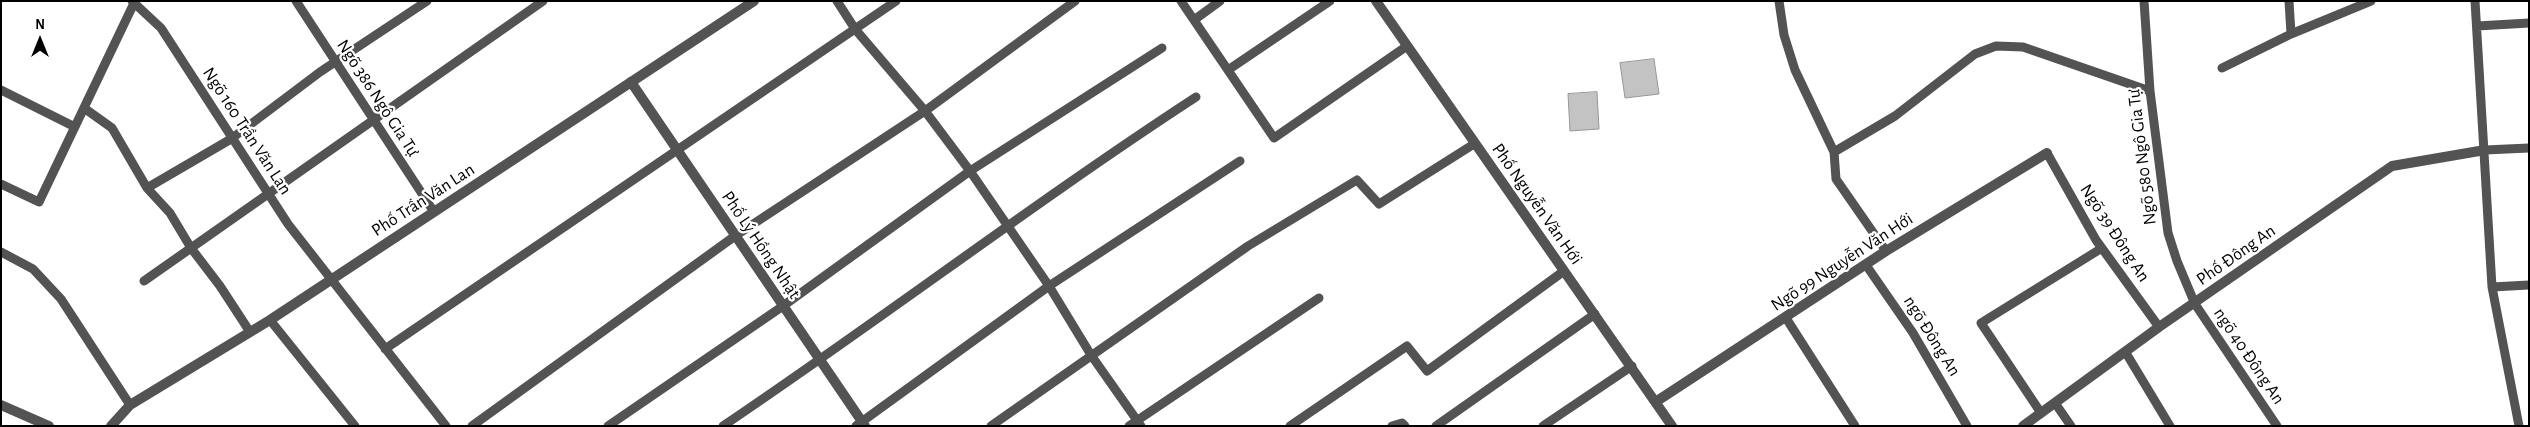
<!DOCTYPE html>
<meta charset="utf-8">
<style>
body{margin:0}
#map{position:relative;width:2530px;height:427px;overflow:hidden;background:#fff;font-family:"Alegreya Sans",sans-serif}
canvas{display:block}
.frame{position:absolute;inset:0;border:2px solid #000;pointer-events:none}
.north{position:absolute;left:15px;top:15px;width:50px;height:50px;-webkit-text-stroke:4px #fff;paint-order:stroke;rotate:0deg;font-size:14px;font-weight:700;line-height:20px;text-align:center;color:#000}
.north::after{content:'';display:block;margin:auto;width:18px;height:22px;background:#000;clip-path:polygon(50% 0,100% 100%,50% 72%,0 100%)}
</style>
<div id="map">
<canvas width="2530" height="427"></canvas>
<div class="frame"></div>
<div class="north">N</div>
</div>
<script>
const ctx = document.querySelector('canvas').getContext('2d');
ctx.lineJoin = 'round';
function fill(path, color) {
  ctx.fillStyle = color;
  ctx.fill(path, 'evenodd');
}
function stroke(path, color, width, dash) {
  ctx.strokeStyle = color;
  ctx.lineWidth = width;
  ctx.lineCap = dash ? 'butt' : 'round';
  ctx.setLineDash(dash || []);
  ctx.stroke(path);
}
function label(font, color, halo, rows, align = 'center') {
  ctx.font = font + ' "Alegreya Sans",sans-serif';
  ctx.lineWidth = 4.5;
  ctx.setLineDash([]);
  ctx.textBaseline = 'middle';
  ctx.strokeStyle = halo;
  ctx.fillStyle = color;
  for (const [text, x, y, turn = 0] of rows) {
    ctx.save();
    ctx.translate(x, y);
    ctx.rotate((+turn || 0) * Math.PI / 180);
    ctx.textAlign = isNaN(turn) ? turn : align;
    if (halo) ctx.strokeText(text, 0, 0);
    ctx.fillText(text, 0, 0);
    ctx.restore();
  }
}
const building = new Path2D(`
 M1654,59l5,35 -34,4 -5,-35z
 M1597,92l2,37 -29,2 -2,-37z`);
fill(building, '#c3c3c3');
stroke(building, '#979797', 1);
stroke(new Path2D(`
 M132,1l29,27 127,196 158,202
 M296,1l138,211
 M837,1l18,28 70,82 45,60 79,115 42,69 50,71
 M1181,1l93,137 133,-92
 M1779,1l5,34 11,35 39,82 2,27 50,72
 M2144,1l6,90 18,142 9,28 18,43 82,122
 M2289,1l2,33
 M2475,1l17,286 27,139
 M1194,20l26,-19
 M2477,26l52,-3
 M2222,68l69,-34 80,-33
 M1228,70l102,-69
 M1,90l74,37
 M84,108l28,20 35,60 23,25 21,35 29,38 30,46
 M2485,150l44,-2
 M1834,152l61,-36 80,-62 21,-8 27,1 127,44
 M2047,153l49,87 63,87
 M1,184l38,18 96,-201
 M147,188l84,-49 89,-67 107,-71
 M1,252l32,17 28,30 69,106
 M1866,265l47,68 54,93
 M144,281l399,-280
 M2492,287l37,-2
 M1786,318l69,108
 M270,320l85,106
 M385,349l511,-348
 M2126,353l44,73
 M2055,403l16,23
 M2041,413l-60,-90 121,-75
 M472,426l263,-190 190,-125 150,-110
 M608,426l175,-120 187,-135 192,-123
 M723,426c159,-107 312,-224 473,-329
 M856,426l193,-140 191,-125
 M991,426l257,-180 109,-66 22,24 95,-60
 M1129,426l190,-128
 M1290,426l117,-80 20,25 137,-100
 M1392,426l10,-3 3,3
 M1436,426l159,-112
 M1543,426l89,-60`), '#535353', 9);
stroke(new Path2D(`
 M631,82l234,344
 M1657,401l229,-150 161,-98
 M2023,426l136,-99 233,-161 93,-16`), '#535353', 10);
stroke(new Path2D(`
 M1376,1l296,425
 M1,405l48,21
 M111,426l19,-21 140,-85 484,-319`), '#535353', 10);
label('18px', '#000', '#fff', [
 ["Ngõ 386 Ngô Gia Tự",378,98,57],
 ["Ngõ 160 Trần Văn Lan",247,131,57],
 ["Ngõ 580 Ngô Gia Tự",2142,157,-97],
 ["Phố Trần Văn Lan",423,200,-33],
 ["Phố Nguyễn Văn Hới",1537,204,55],
 ["Ngõ 39 Đông An",2115,233,57],
 ["Phố Lý Hồng Nhật",761,245,56],
 ["Phố Đông An",2236,255,-35],
 ["Ngõ 99 Nguyễn Văn Hới",1842,262,-33],
 ["ngõ Đông An",1932,336,58],
 ["ngõ 40 Đông An",2249,356,56]
]);
</script>
